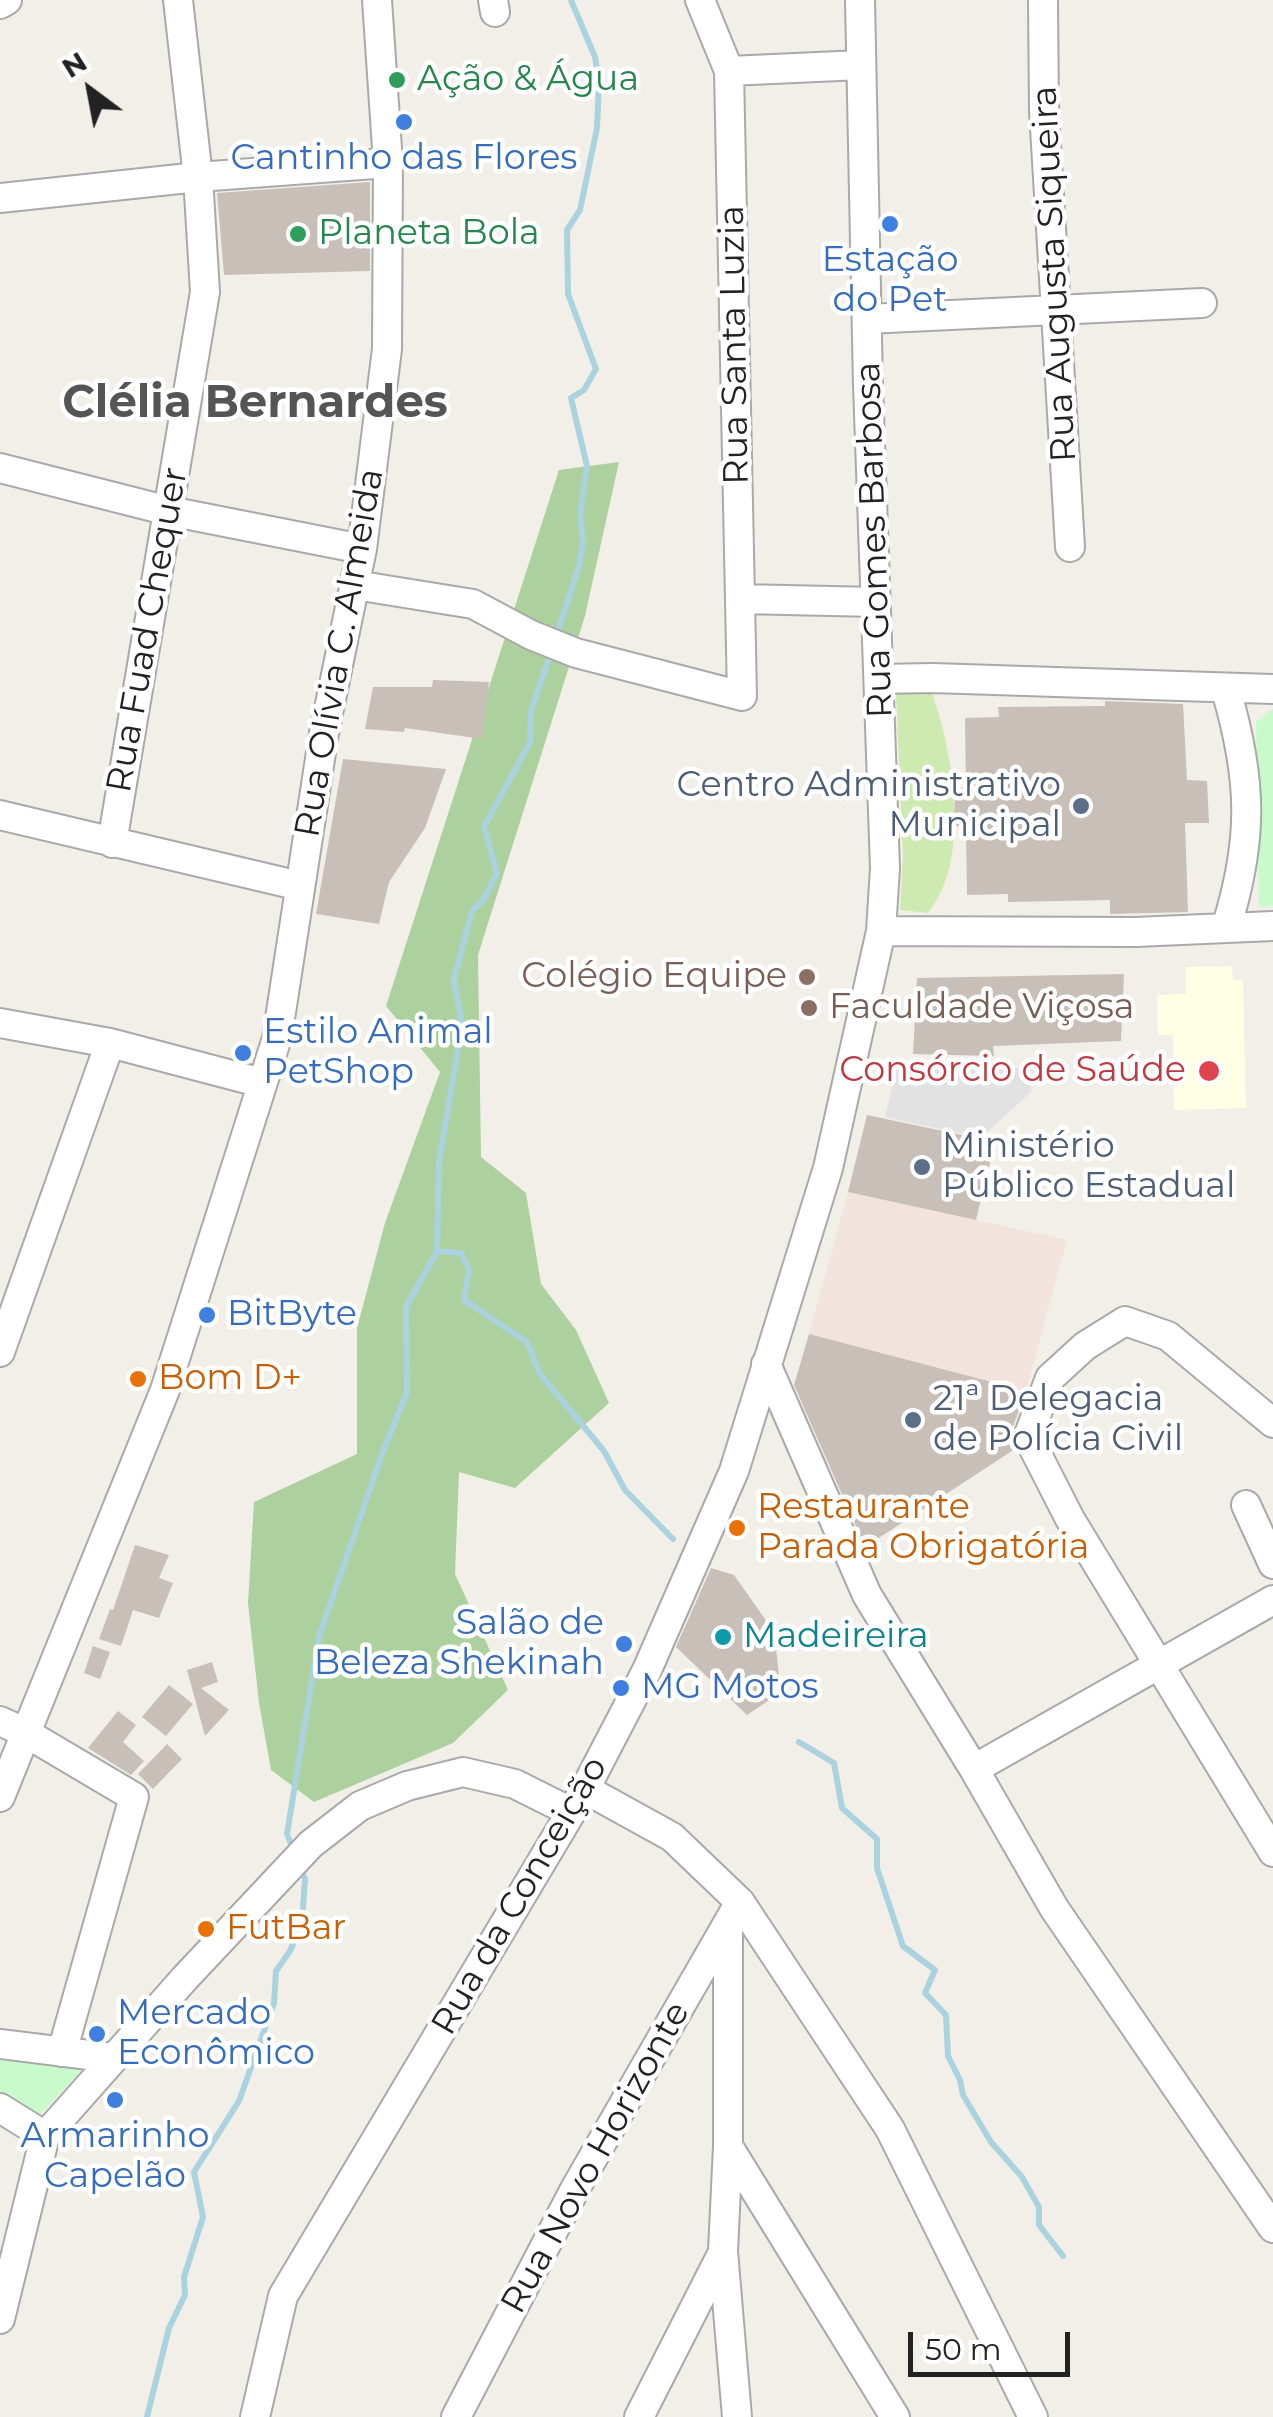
<!DOCTYPE html>
<meta charset="utf-8">
<style>
body{margin:0}
#map{position:relative;width:1273px;height:2417px;overflow:hidden;background:#f2efe9;font-family:Montserrat,sans-serif}
canvas{display:block}
.north{position:absolute;left:40px;top:40px;width:100px;height:100px;-webkit-text-stroke:8px #fff;paint-order:stroke;rotate:328deg;font-size:28px;font-weight:700;line-height:40px;text-align:center;color:#222}
.north::after{content:'';display:block;margin:auto;width:35px;height:45px;background:#222;clip-path:polygon(50% 0,100% 100%,50% 72%,0 100%)}
.scale{position:absolute;left:908px;top:2332px;width:162px;height:45px;box-sizing:border-box;border:5px solid #222;border-top:0;padding-left:12px;font-size:30px;line-height:35px;white-space:nowrap;color:#222;-webkit-text-stroke:8px #fff;paint-order:stroke}
</style>
<div id="map">
<canvas width="1273" height="2417"></canvas>
<div class="north">N</div>
<div class="scale">50 m</div>
</div>
<script>
const ctx = document.querySelector('canvas').getContext('2d');
ctx.lineJoin = 'round';
function fill(path, color) {
  ctx.fillStyle = color;
  ctx.fill(path, 'evenodd');
}
function stroke(path, color, width, dash) {
  ctx.strokeStyle = color;
  ctx.lineWidth = width;
  ctx.lineCap = dash ? 'butt' : 'round';
  ctx.setLineDash(dash || []);
  ctx.stroke(path);
}
function label(font, color, halo, rows, align = 'center') {
  ctx.font = font + ' Montserrat,sans-serif';
  ctx.lineWidth = 9;
  ctx.setLineDash([]);
  ctx.textBaseline = 'middle';
  ctx.strokeStyle = halo;
  ctx.fillStyle = color;
  for (const [text, x, y, turn = 0] of rows) {
    ctx.save();
    ctx.translate(x, y);
    ctx.rotate((+turn || 0) * Math.PI / 180);
    ctx.textAlign = isNaN(turn) ? turn : align;
    if (halo) ctx.strokeText(text, 0, 0);
    ctx.fillText(text, 0, 0);
    ctx.restore();
  }
}
fill(new Path2D(`
 M1232,966l1,14h10l3,128 -72,2 -1,-75h-15l-1,-40 29,-1v-27z`), '#ffffe5');
fill(new Path2D(`
 M848,1192l219,48 -41,151 -217,-57z`), '#f3e3dd');
fill(new Path2D(`
 M896,693h36c19,51 33,140 12,192 -4,10 -10,19 -16,28l-28,-3 3,-54z`), '#cdebb0');
fill(new Path2D(`
 M619,462l-34,154 -107,339 3,202 45,36 15,91 35,46 33,73 -94,85 -56,-16 -4,102 53,116 -55,53 -139,59 -43,-32 -12,-67 -11,-100 6,-101 103,-48v-126l28,-105 55,-151 -54,-66 173,-536z`), '#add19e');
fill(new Path2D(`
 M1273,709v197l-14,1 -3,-185z
 M0,2052l88,11 -51,55 -37,-22z`), '#c8facc');
fill(new Path2D(`
 M1031,1068v24l-50,46 -96,-21 11,-47z`), '#e2e2e2');
stroke(new Path2D(`
 M556,637l23,-71 4,-25 -3,-28 7,-47 -16,-68 13,-8 12,-21 -28,-75 -1,-64 13,-20 17,-82 2,-47 -4,-24 -24,-57
 M437,1251l24,2 8,16 -5,31 63,42 13,32 64,77 21,39 48,49
 M799,1742l35,21 8,45 35,31v29l26,78 32,24 -10,23 21,22 2,41 12,24 3,15 28,47 31,35 17,30v18l24,31
 M293,1849l-6,-15 32,-197 64,-186 24,-59 -1,-85 31,-56 2,-89 23,-137 -8,-46 18,-68 12,-12 13,-26 -13,-46 46,-85 1,-31 21,-62
 M147,2417l22,-89 16,-33 -1,-18 19,-60 -9,-45 45,-71 35,-98 2,-32 14,-20 12,-29 3,-43 -5,-13`), '#aad3df', 6);
fill(new Path2D(`
 M370,182v89l-146,4 -7,-82z
 M433,680l56,2 -7,57 -77,-11 -1,4 -39,-3 8,-42h59z
 M1105,701l78,3 4,76 20,1 2,42h-24l3,89 -78,2v-14l-102,2v-8l-41,1 -1,-69h-12l1,-38 11,-1 -1,-69 34,-1 -1,-10 107,-1z
 M343,759l103,10 -21,59 -36,54 -10,42 -63,-10z
 M1124,974l-3,67 -128,5 1,10 -81,-2 4,-76z
 M867,1115l128,27 -19,78 -128,-28z
 M809,1334l217,57 -15,41 4,17 -150,98 -71,-162z
 M135,1545l34,10 -10,23 14,5 -14,35 -26,-8 -12,36 -22,-7 11,-30 3,1z
 M711,1568l23,7 40,57 7,60 -34,23 -71,-68z
 M93,1646l17,6 -10,27 -16,-6z
 M212,1662l6,20 -17,6 28,22 -24,26 -18,-66z
 M169,1685l24,19 -27,32 -24,-19z
 M118,1711l18,14 -13,17 21,19 -13,14 -43,-27z
 M167,1744l15,15 -29,30 -15,-15z`), '#c7bfb8');
const minor = new Path2D(`
 M493,0l2,12
 M1043,0l1,111 26,436
 M0,4l7,-4
 M729,71l132,-6
 M0,198l198,-21 190,-14
 M867,319l335,-16
 M0,468l169,43 193,38
 M355,585l118,19 58,31 45,18 166,43 -13,-625 -29,-71
 M740,599l136,3
 M879,679l53,-1 341,11
 M0,815l300,71
 M112,843l93,-551 -7,-115 -20,-177
 M1226,928c28,-89 26,-149 0,-238
 M881,931l255,1 137,-6
 M0,1023l110,20 152,40
 M0,1352l110,-309
 M766,1364l101,231 107,174 80,139 219,320
 M1273,1423l-105,-87 -43,-15 -40,25 -35,32 -22,59 42,82 203,333
 M1246,1505l27,59
 M0,1721l26,12 108,64 -72,255
 M974,1769l299,-169
 M585,1789l87,48 68,65 150,227 143,288
 M0,1797l165,-407 112,-352 47,-305 38,-184 25,-200 1,-186 -11,-163
 M728,1924v222l-5,105 14,166
 M0,2044l113,14
 M0,2108l45,28
 M728,2146l167,271
 M0,2319l45,-183 140,-158 126,-134 49,-38 47,-20 56,-14 52,12 54,27
 M255,2417l28,-121 302,-507 62,-119 87,-199 94,-303 53,-237 4,-63 -17,-483 -8,-385
 M456,2417l119,-228 165,-287
 M639,2417l84,-165`);
stroke(minor, '#a9a9a9', 32);
stroke(minor, '#fff', 28);
for (const [x, y, r, color] of [
 [397,80,10,"#2e9e5b"],
 [404,122,10,"#3f7fe0"],
 [890,224,10,"#3f7fe0"],
 [298,234,10,"#2e9e5b"],
 [1081,806,10,"#5c6f8a"],
 [807,977,10,"#8d6e63"],
 [809,1008,10,"#8d6e63"],
 [243,1053,10,"#3f7fe0"],
 [1209,1071,12,"#e0444e"],
 [922,1167,10,"#5c6f8a"],
 [207,1315,10,"#3f7fe0"],
 [138,1379,10,"#e8710a"],
 [913,1420,10,"#5c6f8a"],
 [737,1528,10,"#e8710a"],
 [723,1637,10,"#0f9aa8"],
 [624,1644,10,"#3f7fe0"],
 [621,1688,10,"#3f7fe0"],
 [206,1929,10,"#e8710a"],
 [97,2034,10,"#3f7fe0"],
 [115,2100,10,"#3f7fe0"]
]) {
  const dot = new Path2D();
  dot.arc(x, y, r, 0, 2 * Math.PI);
  ctx.fillStyle = color;
  ctx.fill(dot);
  stroke(dot, '#fff', 4);
}
label('35px', '#27864d', '#fff', [
 ["Ação & Água",417,80],
 ["Planeta Bola",318,234]
], 'left');
label('35px', '#366cbe', '#fff', [
 ["Cantinho das Flores",404,159,"center"],
 ["Estação",890,261,"center"],
 ["do Pet",890,301,"center"],
 ["Estilo Animal",263,1033],
 ["PetShop",263,1073],
 ["BitByte",227,1315],
 ["Salão de",604,1624,"right"],
 ["Beleza Shekinah",604,1664,"right"],
 ["MG Motos",641,1688],
 ["Mercado",117,2014],
 ["Econômico",117,2054],
 ["Armarinho",115,2137,"center"],
 ["Capelão",115,2177,"center"]
], 'left');
label('35px', '#222', '#fff', [
 ["Rua Augusta Siqueira",1055,274,-93],
 ["Rua Santa Luzia",735,345,-91],
 ["Rua Gomes Barbosa",875,540,-92],
 ["Rua Fuad Chequer",148,630,-80],
 ["Rua Olívia C. Almeida",340,653,-80],
 ["Rua da Conceição",520,1896,-60],
 ["Rua Novo Horizonte",596,2158,-61]
]);
label('35px', '#4e5e75', '#fff', [
 ["Centro Administrativo",1061,786,"right"],
 ["Municipal",1061,826,"right"],
 ["Ministério",942,1147],
 ["Público Estadual",942,1187],
 ["21ª Delegacia",933,1400],
 ["de Polícia Civil",933,1440]
], 'left');
label('35px', '#785e54', '#fff', [
 ["Colégio Equipe",787,977],
 ["Faculdade Viçosa",829,1008,"left"]
], 'right');
label('35px', '#be3a42', '#fff', [
 ["Consórcio de Saúde",1186,1071]
], 'right');
label('35px', '#c56008', '#fff', [
 ["Bom D+",158,1379],
 ["Restaurante",757,1508],
 ["Parada Obrigatória",757,1548],
 ["FutBar",226,1929]
], 'left');
label('35px', '#0d838f', '#fff', [
 ["Madeireira",743,1637]
], 'left');
label('bold 45px', '#555', '#fff', [
 ["Clélia Bernardes",255,404]
]);
</script>
